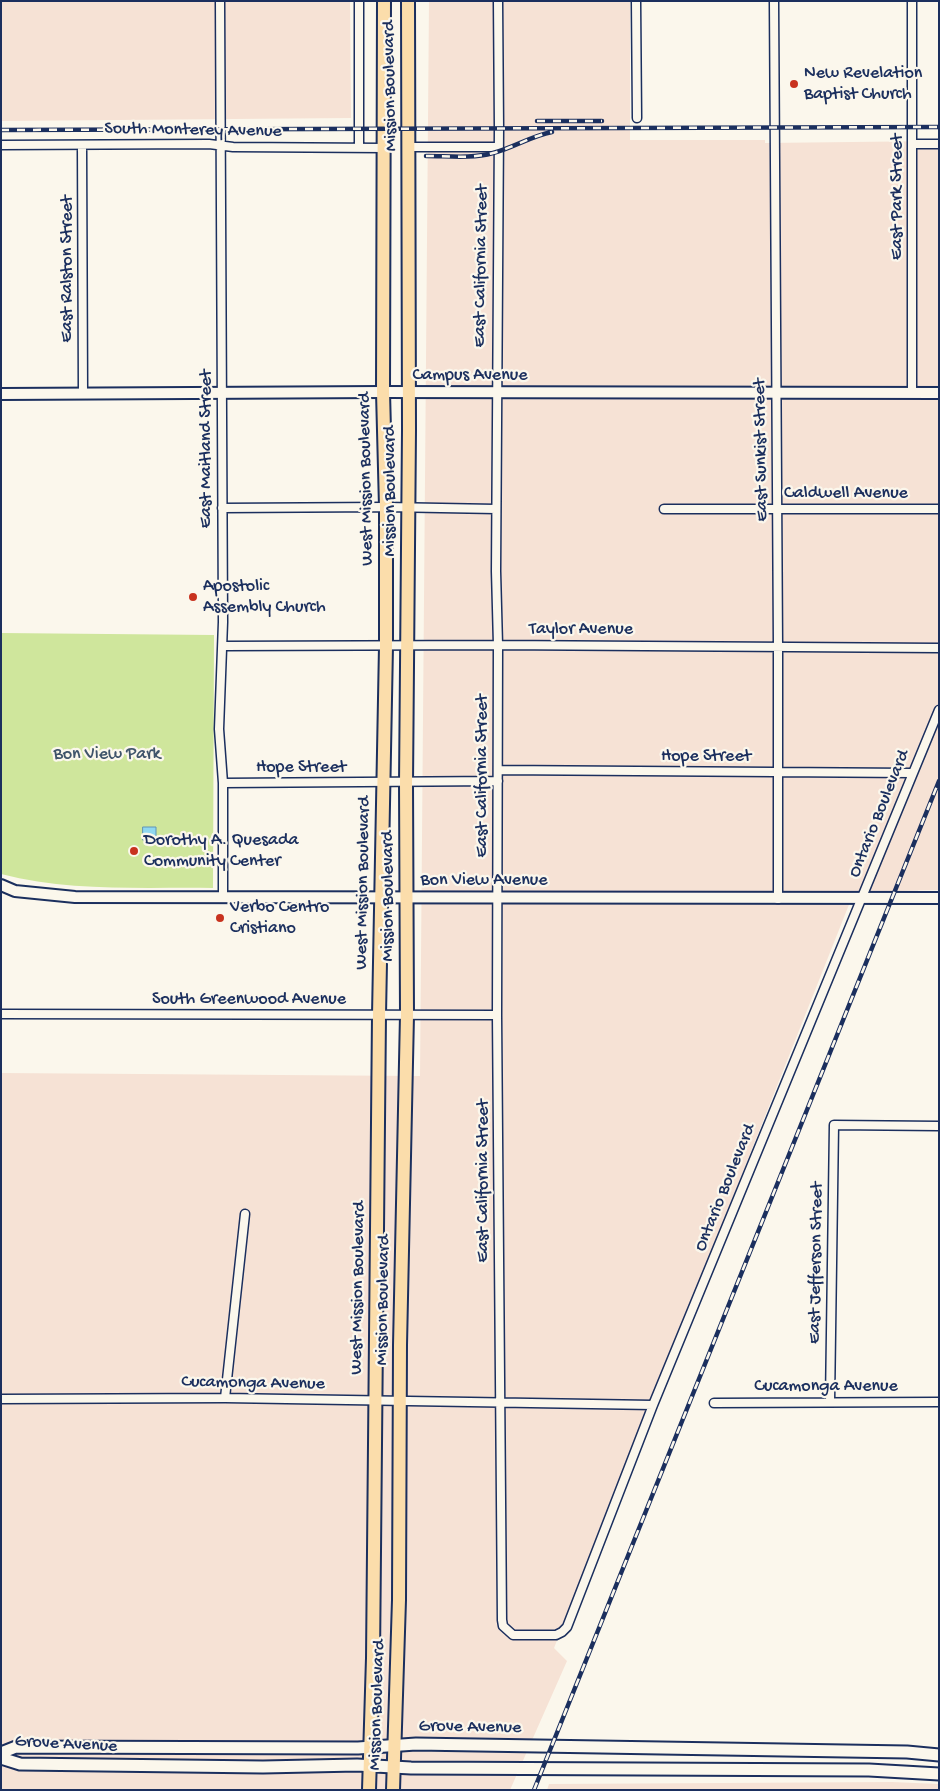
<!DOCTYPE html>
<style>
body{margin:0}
#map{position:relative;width:940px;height:1791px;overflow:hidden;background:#fbf7ec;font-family:"Gochi Hand",sans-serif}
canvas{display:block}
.frame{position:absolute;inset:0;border:2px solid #1b2f5e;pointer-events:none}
</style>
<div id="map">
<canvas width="940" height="1791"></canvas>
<div class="frame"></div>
</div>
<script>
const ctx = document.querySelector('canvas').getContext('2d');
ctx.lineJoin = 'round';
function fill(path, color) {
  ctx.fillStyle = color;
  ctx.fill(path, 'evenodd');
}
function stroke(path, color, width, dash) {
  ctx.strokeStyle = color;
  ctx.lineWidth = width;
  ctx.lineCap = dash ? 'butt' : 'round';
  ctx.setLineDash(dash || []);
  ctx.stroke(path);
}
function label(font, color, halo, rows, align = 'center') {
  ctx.font = font + ' "Gochi Hand",sans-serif';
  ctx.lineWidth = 4.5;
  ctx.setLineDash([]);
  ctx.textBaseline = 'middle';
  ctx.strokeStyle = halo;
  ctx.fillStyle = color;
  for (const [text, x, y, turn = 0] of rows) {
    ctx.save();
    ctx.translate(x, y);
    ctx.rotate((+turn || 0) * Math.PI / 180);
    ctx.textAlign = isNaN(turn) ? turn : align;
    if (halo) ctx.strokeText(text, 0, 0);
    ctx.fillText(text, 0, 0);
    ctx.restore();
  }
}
fill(new Path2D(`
 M1,1h349l1,117 -350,3z
 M429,1h201v139h135v3l174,-2v749l-85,2 -300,756 13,13 -57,129h-509v-717l419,3z
 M892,1782l47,2v6h-392l2,-6z`), '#f6e2d5');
fill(new Path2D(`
 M1,633l213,2 -1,253c-71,-1 -143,4 -212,-14z`), '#cfe69c');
const water = new Path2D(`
 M143,827h13v13h-13z`);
fill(water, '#8fd7f0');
stroke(water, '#6194b6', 1);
const minor = new Path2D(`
 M220,1l3,621 -4,107 4,54v114
 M498,1l1,128 -3,442 2,74 -1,370 5,605 1,6 10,9h43l6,-3 5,-5 86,-222 286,-695
 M636,1l1,117
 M774,1l4,645v253
 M913,144h26
 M1,145l208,-1 24,3 151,1
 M82,145l1,248
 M409,147h90
 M359,148v-147
 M912,393v-392
 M222,508l164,-1 110,2
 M664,509h275
 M223,646l275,-1 441,3
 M499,770l413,3
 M223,783l275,-2
 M1,1014l496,1
 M225,1398l20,-184
 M1,1399l224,-1 428,7
 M830,1402l4,-277 105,1
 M714,1403l225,-1`);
const tertiary = new Path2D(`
 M1,394l382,-2 556,1
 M1,885l14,6 60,6 864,1`);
const secondary = new Path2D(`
 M1,1753l15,-6 342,1 58,-4 491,8 32,3
 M1,1758l19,6 243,3 94,-2 54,3 458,2 70,4`);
const primary = new Path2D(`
 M369,1790l4,-132 6,-643 7,-369v-139l-3,-115 1,-391
 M393,1790l6,-190 1,-255 7,-330 -1,-232 3,-353 -1,-429`);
stroke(minor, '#1b2f5e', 11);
stroke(tertiary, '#1b2f5e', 14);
stroke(secondary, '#1b2f5e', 15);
stroke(primary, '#1b2f5e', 16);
stroke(minor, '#fbf7ec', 8);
stroke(tertiary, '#fbf7ec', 10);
stroke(secondary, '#fbf7ec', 11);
stroke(primary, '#fbddab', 12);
const rail = new Path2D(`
 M537,121h65
 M1,130l938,-3
 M426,156c22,0 45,3 67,-3 20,-5 38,-17 59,-21
 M534,1790l405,-1009`);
stroke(rail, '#1b2f5e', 4.5);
stroke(rail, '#fbf7ec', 2.5, [8]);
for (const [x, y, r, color] of [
 [794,84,5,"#c8321e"],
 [193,597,5,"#c8321e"],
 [134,851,5,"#c8321e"],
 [220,918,5,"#c8321e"]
]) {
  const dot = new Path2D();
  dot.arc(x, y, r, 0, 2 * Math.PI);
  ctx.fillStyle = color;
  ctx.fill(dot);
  stroke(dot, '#fbf7ec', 2);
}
label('18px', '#1b2f5e', '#fbf7ec', [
 ["New Revelation",804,74],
 ["Baptist Church",804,95],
 ["Apostolic",203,587],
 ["Assembly Church",203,608],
 ["Dorothy A. Quesada",144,841],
 ["Community Center",144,862],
 ["Verbo Centro",230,908],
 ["Cristiano",230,929]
], 'left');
label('18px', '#1b2f5e', '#fbf7ec', [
 ["Mission Boulevard",391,86,-91],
 ["South Monterey Avenue",193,131,1],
 ["East Park Street",898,197,-90],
 ["East California Street",482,266,-89],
 ["East Ralston Street",68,269,-90],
 ["Campus Avenue",470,376],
 ["East Maitland Street",207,449,-90],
 ["East Sunkist Street",762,450,-91],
 ["West Mission Boulevard",367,479,-91],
 ["Mission Boulevard",391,491,-90],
 ["Caldwell Avenue",846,494],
 ["Taylor Avenue",581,630],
 ["Hope Street",706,757],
 ["Hope Street",301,768],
 ["East California Street",483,776,-90],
 ["Ontario Boulevard",880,814,-68],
 ["Bon View Avenue",484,881],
 ["West Mission Boulevard",364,883,-89],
 ["Mission Boulevard",389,896,-90],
 ["South Greenwood Avenue",249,1000],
 ["East California Street",484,1181,-90],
 ["Ontario Boulevard",726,1188,-68],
 ["East Jefferson Street",817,1263,-89],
 ["West Mission Boulevard",359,1288,-89],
 ["Mission Boulevard",384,1300,-89],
 ["Cucamonga Avenue",253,1384,1],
 ["Cucamonga Avenue",826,1387],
 ["Mission Boulevard",378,1705,-88],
 ["Grove Avenue",470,1728,1],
 ["Grove Avenue",66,1745,3]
]);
label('18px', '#3f546a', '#fbf7ec', [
 ["Bon View Park",107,755]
]);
</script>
